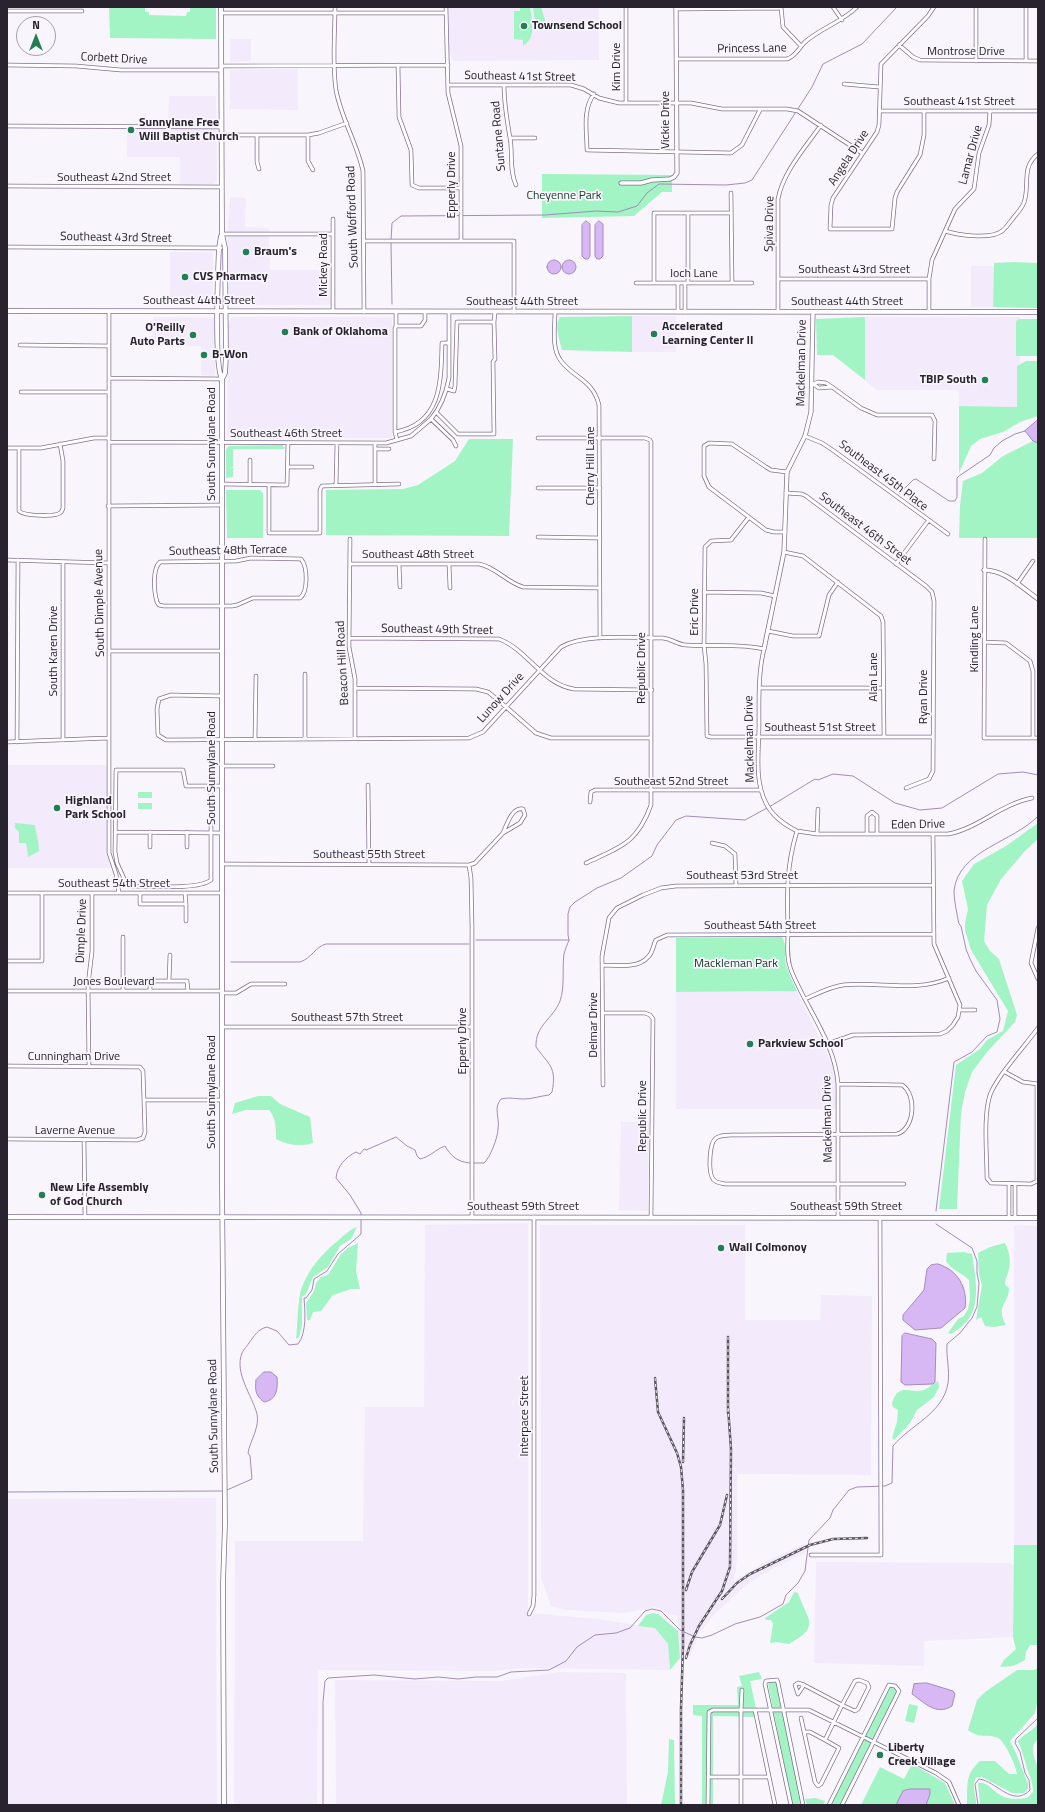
<!DOCTYPE html>
<style>
body{margin:0}
#map{position:relative;width:1045px;height:1812px;overflow:hidden;background:#f8f5fc;font-family:"Titillium Web",sans-serif}
canvas{display:block}
.frame{position:absolute;inset:0;border:8px solid #29232f;pointer-events:none}
.north{position:absolute;left:16px;top:16px;width:40px;height:40px;box-sizing:border-box;background:#f8f5fc;border:1px solid #a5a1aa;border-radius:50%;rotate:0deg;font-size:11px;font-weight:700;line-height:16px;text-align:center;color:#29232f}
.north::after{content:'';display:block;margin:auto;width:14px;height:18px;background:#237e54;clip-path:polygon(50% 0,100% 100%,50% 72%,0 100%)}
</style>
<div id="map">
<canvas width="1045" height="1812"></canvas>
<div class="frame"></div>
<div class="north">N</div>
</div>
<script>
const ctx = document.querySelector('canvas').getContext('2d');
ctx.lineJoin = 'round';
function fill(path, color) {
  ctx.fillStyle = color;
  ctx.fill(path, 'evenodd');
}
function stroke(path, color, width, dash) {
  ctx.strokeStyle = color;
  ctx.lineWidth = width;
  ctx.lineCap = dash ? 'butt' : 'round';
  ctx.setLineDash(dash || []);
  ctx.stroke(path);
}
function label(font, color, halo, rows, align = 'center') {
  ctx.font = font + ' "Titillium Web",sans-serif';
  ctx.lineWidth = 3.5;
  ctx.setLineDash([]);
  ctx.textBaseline = 'middle';
  ctx.strokeStyle = halo;
  ctx.fillStyle = color;
  for (const [text, x, y, turn = 0] of rows) {
    ctx.save();
    ctx.translate(x, y);
    ctx.rotate((+turn || 0) * Math.PI / 180);
    ctx.textAlign = isNaN(turn) ? turn : align;
    if (halo) ctx.strokeText(text, 0, 0);
    ctx.fillText(text, 0, 0);
    ctx.restore();
  }
}
fill(new Path2D(`
 M449,7h150v53l-146,1 -4,-10z
 M230,39h21v22l-21,1z
 M298,68v42l-68,-1v-39z
 M169,96h47l1,85 -3,3 -34,1v-28h-53v-32l41,-1z
 M230,197l16,1 -1,29 24,1 1,42h60l1,35h-99l-3,-2 -2,-63z
 M170,252h42l1,2v48h-43z
 M971,266h23l-1,41h-22z
 M632,316h44v36h-44z
 M153,317l63,1 -1,58 -14,-1v-29h-49z
 M234,317h158v121h-164l-1,-2 1,-112 3,-6z
 M865,317h155v90l-61,-1v-13l-3,-3h-79l-12,-10z
 M7,765h100v88l4,15h-104z
 M797,991l36,75 3,17v26h-160v-117z
 M621,1122h28l-1,89 -29,-1z
 M528,1223v390l70,6 57,9 13,16 2,26 -146,-2 -31,3 -175,-1 -1,135h-83l1,-264h128l2,-134h59l1,-182z
 M540,1225h205v95h75l1,-25 51,1 -1,179 -134,-1v84l-1,12 -3,12 32,-20 41,-19 -1,10 -31,15 -24,14 -17,15 -18,17 -15,18 -10,24 -10,2 -3,-43h-6l-15,-8 -32,6 -58,-3 -15,-4 -10,-29z
 M1014,1225l24,1v319h-24z
 M216,1498l1,307h-210v-306z
 M816,1562l191,1 7,2 -1,72 -89,4v25l-110,-3z
 M559,1672l67,1 1,132h-291l-1,-125 166,1z`), '#f3ebfb');
fill(new Path2D(`
 M109,7h39h-3v5h4v3l37,1 1,-4h3v-5h-3h29v32l-106,-1z
 M520,7h10c2,14 7,30 -7,39v-6l-9,-1v-28h6z
 M533,7h8l5,16 -2,6 -8,1z
 M542,174l130,1v17h-10l-28,24 -92,2z
 M1013,262l25,1v45l-45,-1 1,-44z
 M632,316v36l-70,-2c-2,-9 -8,-24 -2,-33z
 M865,317v63l-32,-25h-16l-1,-36z
 M1019,319h19v37h-22v-35z
 M1026,361h12v55l-18,6 -17,10 -23,7 -9,7 -12,27v-67l58,1v-41z
 M469,439h44l-4,97 -183,-1v-45l77,-1 15,-4 37,-24z
 M1033,441l5,1v96h-79l1,-32 3,-25 19,-8 21,-17z
 M283,445v2h2l-1,2h-51v18l-3,1h3v9l-7,1v-29l3,-3z
 M226,490h34l3,3v45h-36z
 M138,792h14v6h-14z
 M138,803h14v6h-14z
 M15,823l20,2c1,9 4,16 4,26l-11,6 -2,-14h-7v-11l-4,-4z
 M1038,823v16l-13,12 -24,28 -14,26 -3,36 6,10 9,8 18,56 -2,7 -28,30 -15,20 -7,20 -4,21 -4,96h-18l17,-144 24,-16 7,-9 16,-9 5,-20 -37,-61 -6,-20v-7l3,-14 -6,-28 12,-17 32,-18z
 M782,937c5,7 2,19 4,28 3,9 7,18 11,26l-121,1v-54z
 M258,1096h13l9,8 30,13 3,26c-12,4 -26,2 -37,-4 0,-10 0,-21 -7,-29h-23l-14,4 3,-11z
 M357,1227l-6,12 -11,7 -12,21 -15,10 -7,17 -4,3v28l-3,12 -3,2c2,-15 1,-39 6,-52 7,-18 19,-32 33,-44 8,-6 13,-13 22,-16z
 M358,1243l-2,28 4,18h-9l-18,6 -12,16 -8,1 -3,8h-3l-1,-17 8,-12 2,-8 5,-6 7,-2 13,-21 7,-6z
 M1005,1243c4,8 6,17 4,26 -1,5 -4,10 -4,16l4,3c0,16 -14,17 -3,37l-12,2 -9,-1 -4,-9 -5,3 6,-34 -3,-12 -1,-21 12,-6z
 M964,1252l8,2c3,20 10,51 -6,68 -4,5 -10,8 -15,12l-3,-1 10,-14 6,-3 4,-7 2,-10 -1,-19c-8,-8 -17,-9 -23,-19l1,-8z
 M938,1381l1,6 -5,10 -17,13 -7,13 -16,17 -2,-2 5,-16 1,-12 -5,-3 -1,-4c7,-21 17,-9 32,-13 5,-2 10,-7 14,-9z
 M1014,1545h24v100h-8l-4,7 -1,8 -12,6 -13,1 4,-7 12,-11 -3,-12z
 M794,1592l4,1c9,27 24,33 -9,51l-12,-2 -7,1 3,-19 -2,-4h-5l-1,-2 24,-16z
 M653,1613l5,1 20,17 2,27 -10,12 -2,-26 -13,-16 -17,-2 8,-11z
 M1038,1668v30l-3,15 -25,28 6,12 12,31v5l-4,4h-12l-30,-16h-5c-7,8 0,19 -1,28h-9c1,-19 -3,-30 13,-44h15l14,13h8c-1,-9 -12,-32 -19,-36 -10,-5 -16,2 -30,-8l9,-30 8,-8 32,-22h17z
 M759,1672l3,7 -12,2 8,36 -45,-1v89h-11v-89l-9,-1v-10h45l-1,-18 5,-1 -3,-10z
 M776,1681l26,124h-10l-24,-122z
 M889,1686l9,4 -53,115h-15z
 M909,1704l9,2 -4,17 -9,-2z
 M1038,1723v16c-11,10 -1,20 0,32 1,10 0,21 0,32l-2,2h-56l-2,-22c10,-2 15,9 24,13 8,4 17,3 25,2l6,-6c0,-9 -3,-15 -6,-24 -3,-9 -5,-18 -9,-27 5,-7 17,-11 20,-18z
 M669,1739l5,1 1,65h-14l7,-33z
 M912,1764l33,19 10,22h-94l19,-38 24,12z
 M815,1798l10,3 -2,4h-16l-2,-6z`), '#a2f4c5');
const water = new Path2D(`
 M586,221l4,3v32l-2,3h-3l-3,-3v-31z
 M599,221l4,3v32l-3,3h-3l-2,-3v-31z
 M547 267a7 7 0 1 1 14 0a7 7 0 1 1-14 0Z
 M562 267a7 7 0 1 1 14 0a7 7 0 1 1-14 0Z
 M1038,420v23l-5,-2 -8,-10z
 M938,1264c20,6 30,24 27,44l-24,20 -26,2 -12,-10v-5l21,-25 3,-21 4,-4z
 M905,1333l27,6 4,4 -1,39 -2,2 -28,1 -4,-3 1,-46z
 M264,1372h7l6,5c1,11 0,23 -13,25 -9,-7 -9,-12 -8,-22z
 M927,1683l26,8 2,3 -3,12c-16,10 -27,-3 -40,-12l2,-10z
 M910,1789h20v5l-4,11h-30l7,-14z`);
fill(water, '#d8b7f5');
stroke(water, '#a48bba', 1);
stroke(new Path2D(`
 M391,240l1,-17 9,-7 144,-1 51,-4 22,1 19,-6 10,-13 12,-9 67,1 19,-2 7,-3 60,-93 11,-23 39,-20 35,-37
 M391,243l1,61
 M899,494l14,-14 3,-1 33,22h6l2,-4v-19l2,-2 31,-21 4,-7 8,-7 13,-7 10,-3
 M769,807l46,-28 3,1 15,-6 20,2 42,27 25,7 22,-2 56,-34 25,-2 15,3
 M476,940h93
 M231,962h69c12,-4 15,-15 26,-18h143
 M473,1163h11c6,-5 14,-26 14,-34 2,-11 -5,-21 3,-30 8,-2 15,0 23,0 8,0 16,-3 25,-4l3,-3c5,-25 -3,-27 -16,-45 -1,-22 17,-28 24,-46 5,-14 2,-31 4,-47 1,-4 3,-9 5,-14l-1,-5v-21l2,-7 5,-5 22,-14 24,-10 31,-22 5,-11 19,-25 10,-4 59,4 22,-12
 M936,1211l18,-149 18,-10 15,-16 10,-4 3,-13 -3,-19 -21,-29 -6,-12 -4,-10 -5,-23 -2,-2c-2,-10 -5,-23 -5,-33 4,-41 60,-49 84,-75
 M361,1216v-3l-11,-18 -14,-17c1,-12 10,-21 20,-26l4,2 4,-5 2,1 30,-13 11,9 8,4 2,6 3,3c10,-2 16,-10 25,-13 6,10 12,16 25,17
 M227,1490l25,-11 -2,-23 -2,-3c2,-12 12,-26 9,-39 -5,-19 -23,-41 -15,-61 2,-4 5,-7 7,-10 5,-7 9,-14 18,-16l10,4 12,14 9,-1c9,-11 7,-34 6,-46h2l6,-8 2,-11 13,-8 11,-17 23,-20v-15
 M7,1492l217,-1
 M323,1805v-103l2,-21 3,-3 46,-3 41,4 23,-2 20,2 18,-2h21l14,-5 38,-2 17,-9 11,-14 18,-12 21,-2 14,-5 15,-17 7,-2 9,2 19,19 15,7 7,1 10,-3 23,-11 25,-7 23,-13 3,-9 12,-12 7,-12 4,-31 21,-22 3,-8 16,-20 8,-3 28,-1 7,-3 1,-37c17,-21 50,-32 55,-63 2,-13 -2,-26 -1,-39l13,-11 12,-15 5,-11 2,-24 -2,-10v-12l-5,-13 -36,-24
 M978,1805l-3,-21 4,-5c17,2 34,29 51,11l-1,-10 -4,-7 -5,-21 -5,-9 1,-4 22,-21`), '#a48bba', 1);
const minor = new Path2D(`
 M335,7c0,27 -3,56 1,83 5,28 21,53 27,81l1,141
 M446,7l2,86 13,53v95
 M781,7l2,20 18,19
 M833,7l9,13
 M976,7v54
 M1026,7v54
 M676,9l105,-1
 M7,11h75
 M221,13h225
 M899,45l14,12 7,3 118,1
 M677,59h110c9,-3 11,-10 18,-17 16,-14 37,-20 52,-35
 M7,65l69,1 45,4h100
 M398,65l1,52 12,33 1,35 7,3h42
 M221,66l227,-1
 M844,84l35,3
 M448,85h123l13,4 15,9 20,5h72l31,6h65l11,2 64,42
 M504,85c0,19 3,35 6,53 3,16 -1,32 6,47
 M594,94c-12,16 -7,38 -7,56l144,3 11,-8 18,-35
 M626,103v-96
 M880,111h158
 M924,111v24l-4,20 -23,37 -2,6 -3,31h-62l1,-24 2,-7 44,-66 2,-7 2,-61 47,-48 6,-9
 M7,126l214,1
 M221,135h87l11,-2 28,-10
 M257,135v27l2,7
 M308,135v26l5,9
 M510,138h25
 M7,186l215,1
 M731,193l1,90
 M688,213v70
 M945,231c13,4 45,9 57,0 5,-4 8,-9 12,-14 5,-6 10,-11 11,-18 4,-17 -3,-33 13,-45
 M222,234h111
 M364,241h150v71
 M7,247l214,1
 M778,279h151
 M636,283h116
 M654,283v-70h77
 M685,283v29
 M109,311v542l7,21 3,19
 M333,311v-92
 M396,312v14h25l4,-6v-8
 M449,312v66c-3,16 -8,29 -18,41l22,21 3,6
 M555,312c0,15 -4,36 6,49 14,18 32,19 38,44l1,233
 M678,312v-29
 M778,312v-113c5,-27 27,-51 43,-74
 M929,312v-33l3,-19 23,-51 19,-20 5,-36 10,-28 1,-14
 M494,322l1,-10
 M20,345l89,1
 M110,378l112,1
 M818,382l8,1 6,4 -13,1 -6,-4z
 M832,387l29,21 16,7h55l3,6 -1,38
 M21,392h88
 M437,413l21,21h36l-1,-72 2,-3 -1,-37h-37l-2,64 -1,5 -7,-2
 M395,432v-104l1,-2
 M805,436l17,7 12,8 114,83
 M538,438h107l5,2 1,2v363c-14,39 -31,42 -65,58
 M397,440l-2,-8c47,-8 46,-51 47,-89h7
 M109,442l277,1 25,-7 20,-17
 M375,443v41
 M7,448h34l53,-10h15
 M19,448v63c5,5 35,6 41,2 2,-1 2,-2 3,-5v-47l-3,-17
 M375,449h14
 M288,467h24
 M222,484l65,1 1,-42
 M250,484v-24
 M269,485v48h51v-43l2,-4 77,-2
 M336,485l1,-42
 M538,488h62
 M786,493l16,1 4,2 120,90 6,6 2,9 -1,170 -4,8 -23,9
 M108,506l114,-1
 M749,517l-18,23 -20,1 -6,6 -1,98 2,19 1,72 4,1h222
 M785,532h-11l-8,-2 -57,-43 -5,-11v-30l5,-3 23,1 34,23 5,3 16,2
 M538,537l62,1
 M350,539l-1,108 6,32v59
 M985,539l-1,199h54
 M784,552l19,4 78,60 2,6 1,115
 M251,558l50,1c7,8 7,33 -1,39h-47l-16,7 -5,1h-68l-5,-1 -2,-3c-3,-10 -5,-33 3,-40l76,-1z
 M7,560l101,3
 M350,564h129c17,3 27,18 44,23l77,1
 M399,564l1,23
 M449,564l1,24
 M896,564l32,-43
 M1017,584l16,-23
 M704,592l57,1 14,3
 M768,631l25,5h26l10,-41 9,-13
 M350,638l149,1c29,11 43,45 75,50l78,1
 M984,642l22,1 24,18 3,10v67
 M110,651h112
 M305,674v65
 M355,688l121,1 12,3 10,8 38,33 15,5h100
 M759,688h124
 M222,696l-51,-1 -12,4 -2,10 1,26 8,5 303,-2 14,-6 78,-85c24,-14 73,-9 102,-9 9,1 15,7 23,7 27,2 52,-2 78,4 -6,25 -5,50 -5,76 0,26 -5,55 7,78 6,13 19,22 31,28 -11,36 -10,63 -9,100 0,13 -2,26 3,39 15,38 44,72 47,114v133
 M255,739l1,-63
 M63,740v-178
 M7,742l101,-4
 M17,742l1,-182
 M222,766h51
 M368,785l1,79
 M211,786v94c-13,10 -61,6 -79,6l-6,-3 -9,-20 -2,-11 1,-82h67l3,16h36
 M590,802l1,-10 4,-2h166
 M797,831l20,3h131c29,-5 53,-30 84,-36
 M115,832l107,1
 M150,832v15
 M187,832v15
 M817,834l1,-25
 M867,834v-18l5,-4 5,4v18
 M712,843l13,3 10,8 1,31
 M222,864l247,1 6,-2 28,-30 17,-10 5,-8 -2,-6c-11,-2 -16,15 -20,24
 M469,865l2,13 1,49v290
 M7,893h215
 M140,893v11h46v17
 M185,893l1,11
 M1038,928l-7,35 7,16
 M7,961h35v-68
 M602,965c14,0 36,4 46,-8 5,-4 5,-12 8,-17l11,-5 266,-1
 M169,981l1,-26
 M7,991h215
 M123,991v-54
 M150,991v-10h37l1,10
 M222,993h14l15,-9h34
 M805,999c12,-5 24,-12 38,-14 34,-4 73,8 106,-7
 M960,1010h15
 M604,1013h41l5,2 3,4 -2,198
 M222,1027h250
 M827,1044l26,-9 87,-1 7,-3 6,-6 5,-8 2,-12 -26,-61 -1,-109
 M7,1066l133,1 3,4 2,61 -2,6 -6,2 -130,-1
 M89,1066l-1,-81 4,-34v-58
 M1005,1072l18,10 15,2
 M838,1084l64,1c15,9 13,44 -5,49l-159,1c-7,0 -16,-1 -22,3 -7,5 -8,34 -3,41 3,4 7,4 12,5h179
 M1037,1084v97l-6,3 -40,-1 -4,-5c0,-23 -4,-62 3,-83 7,-19 35,-49 48,-67
 M603,1085l-1,-129 7,-38 8,-10 26,-13 18,-7 15,-2 257,-1
 M144,1100h78
 M84,1139l1,79
 M1009,1217v-33
 M1015,1217v-33
 M811,1555h70l-1,-338
 M529,1614l4,-8 1,-11v-378
 M859,1680l8,3 2,4 -11,22 -3,2 -13,-6 13,-24z
 M755,1710l20,95
 M801,1718l14,64 3,4 3,-2 18,-36 -14,-8 17,-35 -38,-20 -6,-2 -3,2 3,9 6,-9
 M804,1732h6l15,8
 M708,1777h61
 M708,1805l1,-93 4,-2h28l1,-20
 M741,1805v-95h68l127,63 13,9 10,23
 M791,1805l-26,-121 1,-3 11,-1 1,3 25,122
 M829,1805l60,-120 6,1 4,5 -57,114`);
const tertiary = new Path2D(`
 M621,183h20l11,-3 18,-1 4,-2 3,-4 -1,-166
 M984,570c21,0 37,17 54,29
 M764,649l20,-97 3,-80 18,-36 6,-24 2,-100`);
const secondary = new Path2D(`
 M221,7l1,227 3,14 1,108 -1,17 -3,6v804l3,341 -2,59 1,222
 M221,236l-2,12c-1,23 -5,116 3,131
 M7,311l1031,1
 M7,1217l1031,1`);
stroke(minor, '#81718f', 4.5);
stroke(tertiary, '#81718f', 5);
stroke(secondary, '#81718f', 5.5);
stroke(minor, '#fff', 3);
stroke(tertiary, '#fff', 3.5);
stroke(secondary, '#fff', 4);
const rail = new Path2D(`
 M728,1337v76
 M655,1378l3,34 19,41 4,14 2,23v156l-2,63v96
 M683,1462l1,-44
 M686,1590l6,-18 28,-47 7,-30
 M722,1599l15,-16 13,-9 60,-29 23,-6 34,-1
 M686,1658l4,-13 9,-19 23,-35 8,-24 1,-118 -3,-42`);
stroke(rail, '#5b5660', 2.5);
stroke(rail, '#f8f5fc', 1, [3]);
for (const [x, y, r, color] of [
 [524,26,4,"#237e54"],
 [131,130,4,"#237e54"],
 [246,252,4,"#237e54"],
 [185,277,4,"#237e54"],
 [285,332,4,"#237e54"],
 [654,334,4,"#237e54"],
 [193,335,4,"#237e54"],
 [204,355,4,"#237e54"],
 [985,380,4,"#237e54"],
 [57,808,4,"#237e54"],
 [750,1044,4,"#237e54"],
 [42,1195,4,"#237e54"],
 [721,1248,4,"#237e54"],
 [880,1755,4,"#237e54"]
]) {
  const dot = new Path2D();
  dot.arc(x, y, r, 0, 2 * Math.PI);
  ctx.fillStyle = color;
  ctx.fill(dot);
  stroke(dot, '#f8f5fc', 1.5);
}
label('bold 12px', '#29232f', '#f8f5fc', [
 ["Townsend School",532,26],
 ["Sunnylane Free",139,123],
 ["Will Baptist Church",139,137],
 ["Braum's",254,252],
 ["CVS Pharmacy",193,277],
 ["Accelerated",662,327],
 ["Learning Center II",662,341],
 ["O'Reilly",185,328,"right"],
 ["Auto Parts",185,342,"right"],
 ["Bank of Oklahoma",293,332],
 ["B-Won",212,355],
 ["TBIP South",977,380,"right"],
 ["Highland",65,801],
 ["Park School",65,815],
 ["Parkview School",758,1044],
 ["New Life Assembly",50,1188],
 ["of God Church",50,1202],
 ["Wall Colmonoy",729,1248],
 ["Liberty",888,1748],
 ["Creek Village",888,1762]
], 'left');
label('12px', '#29232f', '#f8f5fc', [
 ["Princess Lane",752,49,-1],
 ["Montrose Drive",966,52],
 ["Corbett Drive",114,59,3],
 ["Kim Drive",617,67,-90],
 ["Southeast 41st Street",520,77,1],
 ["Southeast 41st Street",959,102],
 ["Vickie Drive",666,120,-90],
 ["Suntane Road",499,136,-95],
 ["Lamar Drive",971,155,-75],
 ["Angela Drive",849,158,-57],
 ["Southeast 42nd Street",114,178],
 ["Epperly Drive",452,185,-90],
 ["South Wofford Road",353,217,-92],
 ["Spiva Drive",770,224,-89],
 ["Southeast 43rd Street",116,238,1],
 ["Mickey Road",324,265,-90],
 ["Southeast 43rd Street",854,270],
 ["loch Lane",694,274],
 ["Southeast 44th Street",199,301],
 ["Southeast 44th Street",522,302],
 ["Southeast 44th Street",847,302],
 ["Mackelman Drive",802,363,-89],
 ["Southeast 46th Street",286,434],
 ["South Sunnylane Road",212,444,-90],
 ["Cherry Hill Lane",591,466,-90],
 ["Southeast 45th Place",883,476,37],
 ["Southeast 46th Street",865,529,37],
 ["Southeast 48th Terrace",228,551,-1],
 ["Southeast 48th Street",418,555],
 ["South Dimple Avenue",100,603,-91],
 ["Eric Drive",695,612,-90],
 ["Southeast 49th Street",437,630,1],
 ["Kindling Lane",975,639,-90],
 ["South Karen Drive",54,651,-90],
 ["Beacon Hill Road",343,663,-93],
 ["Republic Drive",642,668,-90],
 ["Alan Lane",874,677,-90],
 ["Ryan Drive",924,697,-90],
 ["Lunow Drive",501,698,-48],
 ["Southeast 51st Street",820,728],
 ["Mackelman Drive",750,739,-91],
 ["South Sunnylane Road",212,768,-90],
 ["Southeast 52nd Street",671,782],
 ["Eden Drive",918,825,-1],
 ["Southeast 55th Street",369,855],
 ["Southeast 53rd Street",742,876],
 ["Southeast 54th Street",114,884],
 ["Southeast 54th Street",760,926],
 ["Dimple Drive",82,931,-88],
 ["Jones Boulevard",114,982],
 ["Southeast 57th Street",347,1018],
 ["Delmar Drive",594,1025,-90],
 ["Epperly Drive",463,1041,-90],
 ["Cunningham Drive",74,1057],
 ["South Sunnylane Road",212,1092,-90],
 ["Republic Drive",643,1116,-90],
 ["Mackelman Drive",828,1119,-91],
 ["Laverne Avenue",75,1131],
 ["Southeast 59th Street",523,1207],
 ["Southeast 59th Street",846,1207],
 ["South Sunnylane Road",214,1416,-91],
 ["Interpace Street",525,1416,-90]
]);
label('12px', '#123a26', '#f8f5fc', [
 ["Cheyenne Park",564,196],
 ["Mackleman Park",736,964]
]);
</script>
